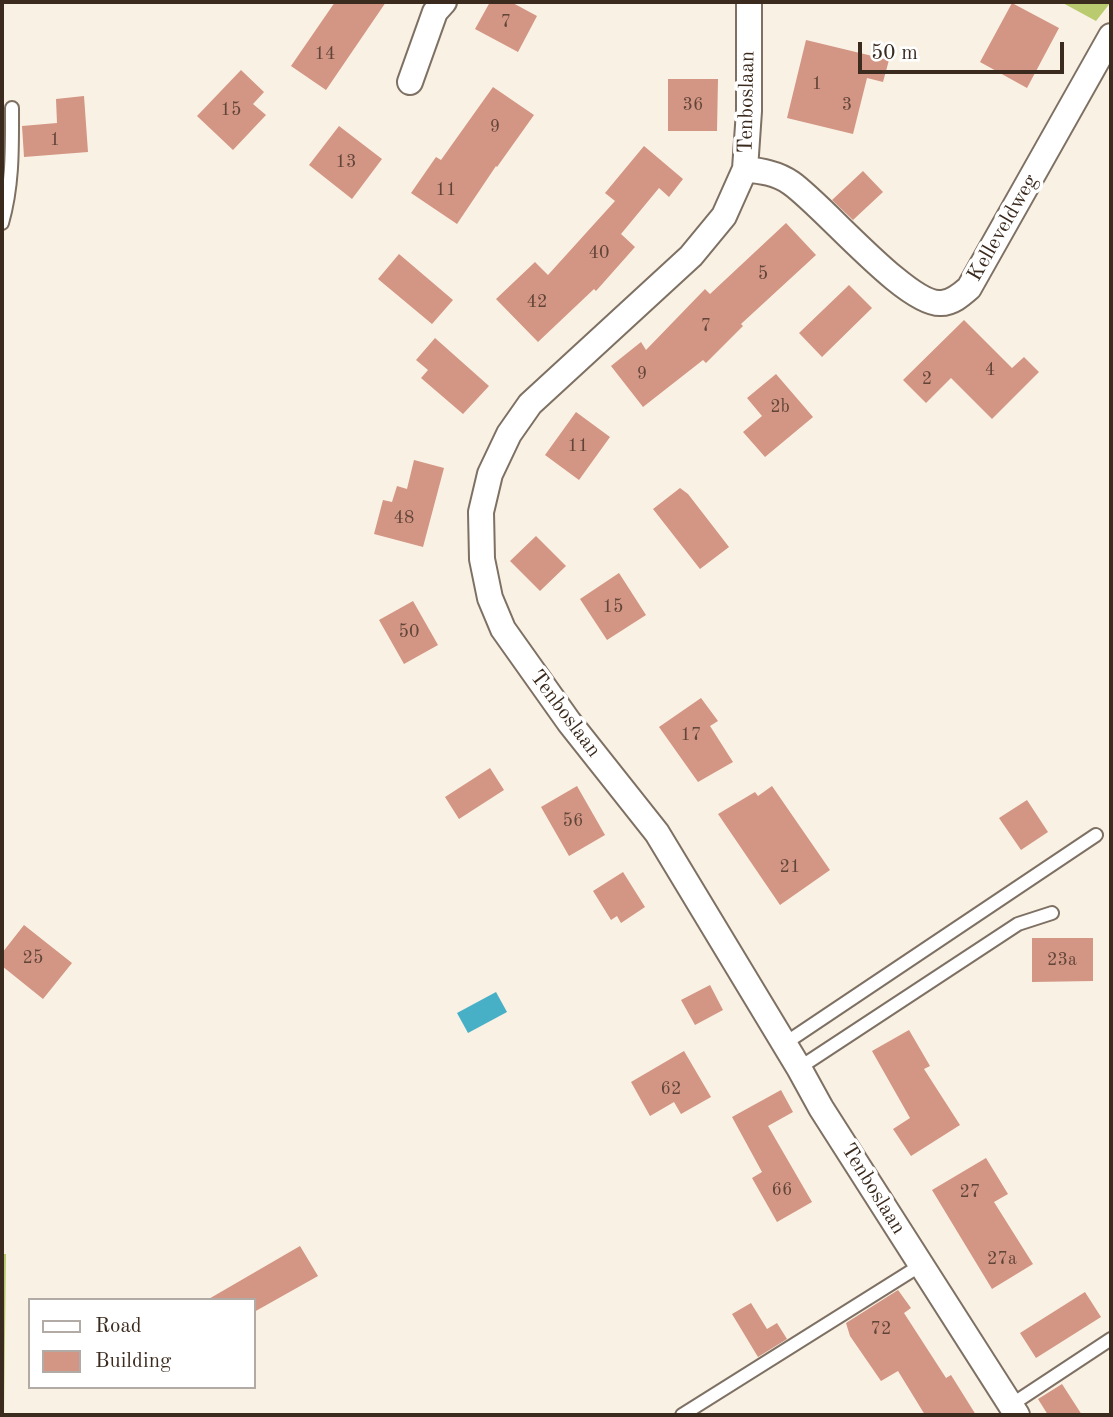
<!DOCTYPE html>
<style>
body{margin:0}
#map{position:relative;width:1113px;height:1417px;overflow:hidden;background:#f9f1e3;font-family:"Old Standard TT",serif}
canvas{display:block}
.frame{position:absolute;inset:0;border:4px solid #3b2a1e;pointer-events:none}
.legend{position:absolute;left:28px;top:1298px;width:228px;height:91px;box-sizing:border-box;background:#fff;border:2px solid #b1aaa5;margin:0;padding:9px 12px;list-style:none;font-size:21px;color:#3b2a1e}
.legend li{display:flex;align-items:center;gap:14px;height:35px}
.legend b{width:35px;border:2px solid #b1aaa5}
.scale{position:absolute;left:858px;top:42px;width:206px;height:32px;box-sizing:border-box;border:4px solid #3b2a1e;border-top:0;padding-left:9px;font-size:21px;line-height:24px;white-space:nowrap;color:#3b2a1e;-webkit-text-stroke:5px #fff;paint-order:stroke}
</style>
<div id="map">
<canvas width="1113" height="1417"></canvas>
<div class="frame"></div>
<ul class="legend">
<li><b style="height:9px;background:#fff"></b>Road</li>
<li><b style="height:19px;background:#d39584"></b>Building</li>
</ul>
<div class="scale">50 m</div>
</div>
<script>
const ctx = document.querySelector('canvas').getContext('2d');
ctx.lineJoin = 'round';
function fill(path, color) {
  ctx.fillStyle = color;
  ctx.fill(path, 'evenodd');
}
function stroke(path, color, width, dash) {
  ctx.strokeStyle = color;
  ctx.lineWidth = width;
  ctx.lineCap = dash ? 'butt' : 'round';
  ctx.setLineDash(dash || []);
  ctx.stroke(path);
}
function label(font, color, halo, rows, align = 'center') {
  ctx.font = font + ' "Old Standard TT",serif';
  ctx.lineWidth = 7;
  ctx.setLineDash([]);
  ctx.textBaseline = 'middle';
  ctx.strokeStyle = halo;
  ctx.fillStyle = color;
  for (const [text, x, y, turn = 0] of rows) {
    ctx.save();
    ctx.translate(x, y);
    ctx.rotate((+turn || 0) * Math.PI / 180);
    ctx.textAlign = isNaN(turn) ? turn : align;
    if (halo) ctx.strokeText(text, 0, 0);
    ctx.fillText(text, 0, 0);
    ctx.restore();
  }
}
fill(new Path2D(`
 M1061,2h50l-15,19z
 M2,1254h4l-2,161h-2z`), '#b9cb6e');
fill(new Path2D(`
 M496,992l11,20 -39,21 -11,-20z`), '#48b0c6');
fill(new Path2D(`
 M335,2h51l-60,88 -35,-24z
 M490,2h21l26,14 -19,36 -43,-23z
 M1012,3l47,25 -32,60 -47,-26z
 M806,40l83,20 -6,22 -16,-4 -14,56 -66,-16z
 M241,70l23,22 -11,12 13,11 -33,35 -36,-34z
 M668,79h50l-1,52h-49z
 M493,87l41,28 -37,52 -1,-1 -39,58 -46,-31 25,-36 5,3z
 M84,96l4,56 -64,5 -2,-31 35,-3 -1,-24z
 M339,126l43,33 -30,40 -43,-34z
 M644,146l39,33 -14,18 -10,-9 -38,46 14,13 -39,44 -2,-2 -56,53 -42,-43 39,-37 13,13 67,-74 -10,-8z
 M863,171l20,21 -30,28 -21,-20z
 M786,223l30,32 -75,69 2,2 -37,37 -3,-3 -60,47 -32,-41 30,-24 5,8 59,-61 5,5z
 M399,254l54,46 -21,24 -54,-45z
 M849,285l23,23 -50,49 -23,-24z
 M964,320l48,48 12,-11 15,15 -47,47 -41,-41 -25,25 -23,-23z
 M435,338l54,48 -26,28 -42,-36 7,-8 -12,-10z
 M776,374l37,43 -48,40 -22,-25 19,-16 -15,-18z
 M576,412l34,25 -31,43 -34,-25z
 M414,460l30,8 -21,79 -49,-13 9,-34 9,2 5,-16 10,3z
 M680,488l8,6 41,53 -29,22 -47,-60z
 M536,536l30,30 -26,25 -30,-30z
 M619,573l27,42 -39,25 -27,-41z
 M413,601l25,44 -34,19 -25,-44z
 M701,698l17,23 -8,5 23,36 -35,20 -39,-55z
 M490,768l14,22 -45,29 -14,-22z
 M577,786l28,49 -36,21 -28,-49z
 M772,786l58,84 -50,35 -62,-91 37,-22 3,4z
 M1027,800l21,32 -27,18 -22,-32z
 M623,872l22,35 -24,16 -4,-7 -6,4 -18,-29z
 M24,925l48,38 -29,36 -41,-33v-13z
 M1032,938h61v43l-61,1z
 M710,985l13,25 -28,15 -14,-25z
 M909,1030l21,36 -6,3 36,56 -49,31 -18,-27 17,-11 -38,-67z
 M684,1051l27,46 -30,17 -7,-12 -24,14 -19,-34z
 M781,1090l12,22 -25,14 44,76 -35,20 -25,-44 10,-6 -30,-55z
 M986,1158l22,36 -14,8 39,62 -41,25 -60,-99z
 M300,1246l18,30 -64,36v-12h-47z
 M898,1290l13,18 -7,5 42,65 5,-3 25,40h-51l-27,-44 -17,10 -31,-45 -4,-13z
 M1085,1292l16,25 -65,41 -16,-25z
 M751,1303l16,26 10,-6 10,16 -29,18 -26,-43z
 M1062,1384l20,31h-34l-10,-16z`), '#d39584');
const lane = new Path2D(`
 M2,223c11,-38 10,-76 10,-115
 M784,1044l312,-209
 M799,1068l219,-144 34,-11
 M1011,1405l100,-66
 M682,1415l239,-150`);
const street = new Path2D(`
 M749,2v109l-4,58 -21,47 -33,40 -161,148 -21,30 -19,40 -9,38 1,47 8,39 13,31 66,93 88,111 142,235 22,40 196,307
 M410,82l25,-70 9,-10
 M745,169c16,2 32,4 46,14 32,22 116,123 150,120 11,0 20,-8 28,-15l142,-252`);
stroke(lane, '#7e7063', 16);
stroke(street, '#7e7063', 28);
stroke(lane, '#fff', 12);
stroke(street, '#fff', 24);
label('18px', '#614538', null, [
 ["7",506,22],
 ["14",325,54],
 ["1",817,84],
 ["36",693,105],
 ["3",847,105],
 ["15",231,110],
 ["9",495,127],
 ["1",55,140],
 ["13",346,162],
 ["11",446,190],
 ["40",599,253],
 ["5",763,274],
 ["42",537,302],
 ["7",706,326],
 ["4",990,370],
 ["9",642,374],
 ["2",927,379],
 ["2b",780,407],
 ["11",578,446],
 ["48",404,518],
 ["15",613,607],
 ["50",409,632],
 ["17",691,735],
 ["56",573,821],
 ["21",790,867],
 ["25",33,958],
 ["23a",1062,960],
 ["62",671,1089],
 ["66",782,1190],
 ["27",970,1192],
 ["27a",1002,1259],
 ["72",881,1329]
]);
label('21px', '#3b2a1e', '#fff', [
 ["Tenboslaan",747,102,-89],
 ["Kelleveldweg",1003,228,-60],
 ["Tenboslaan",565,714,53],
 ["Tenboslaan",873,1189,58]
]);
</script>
